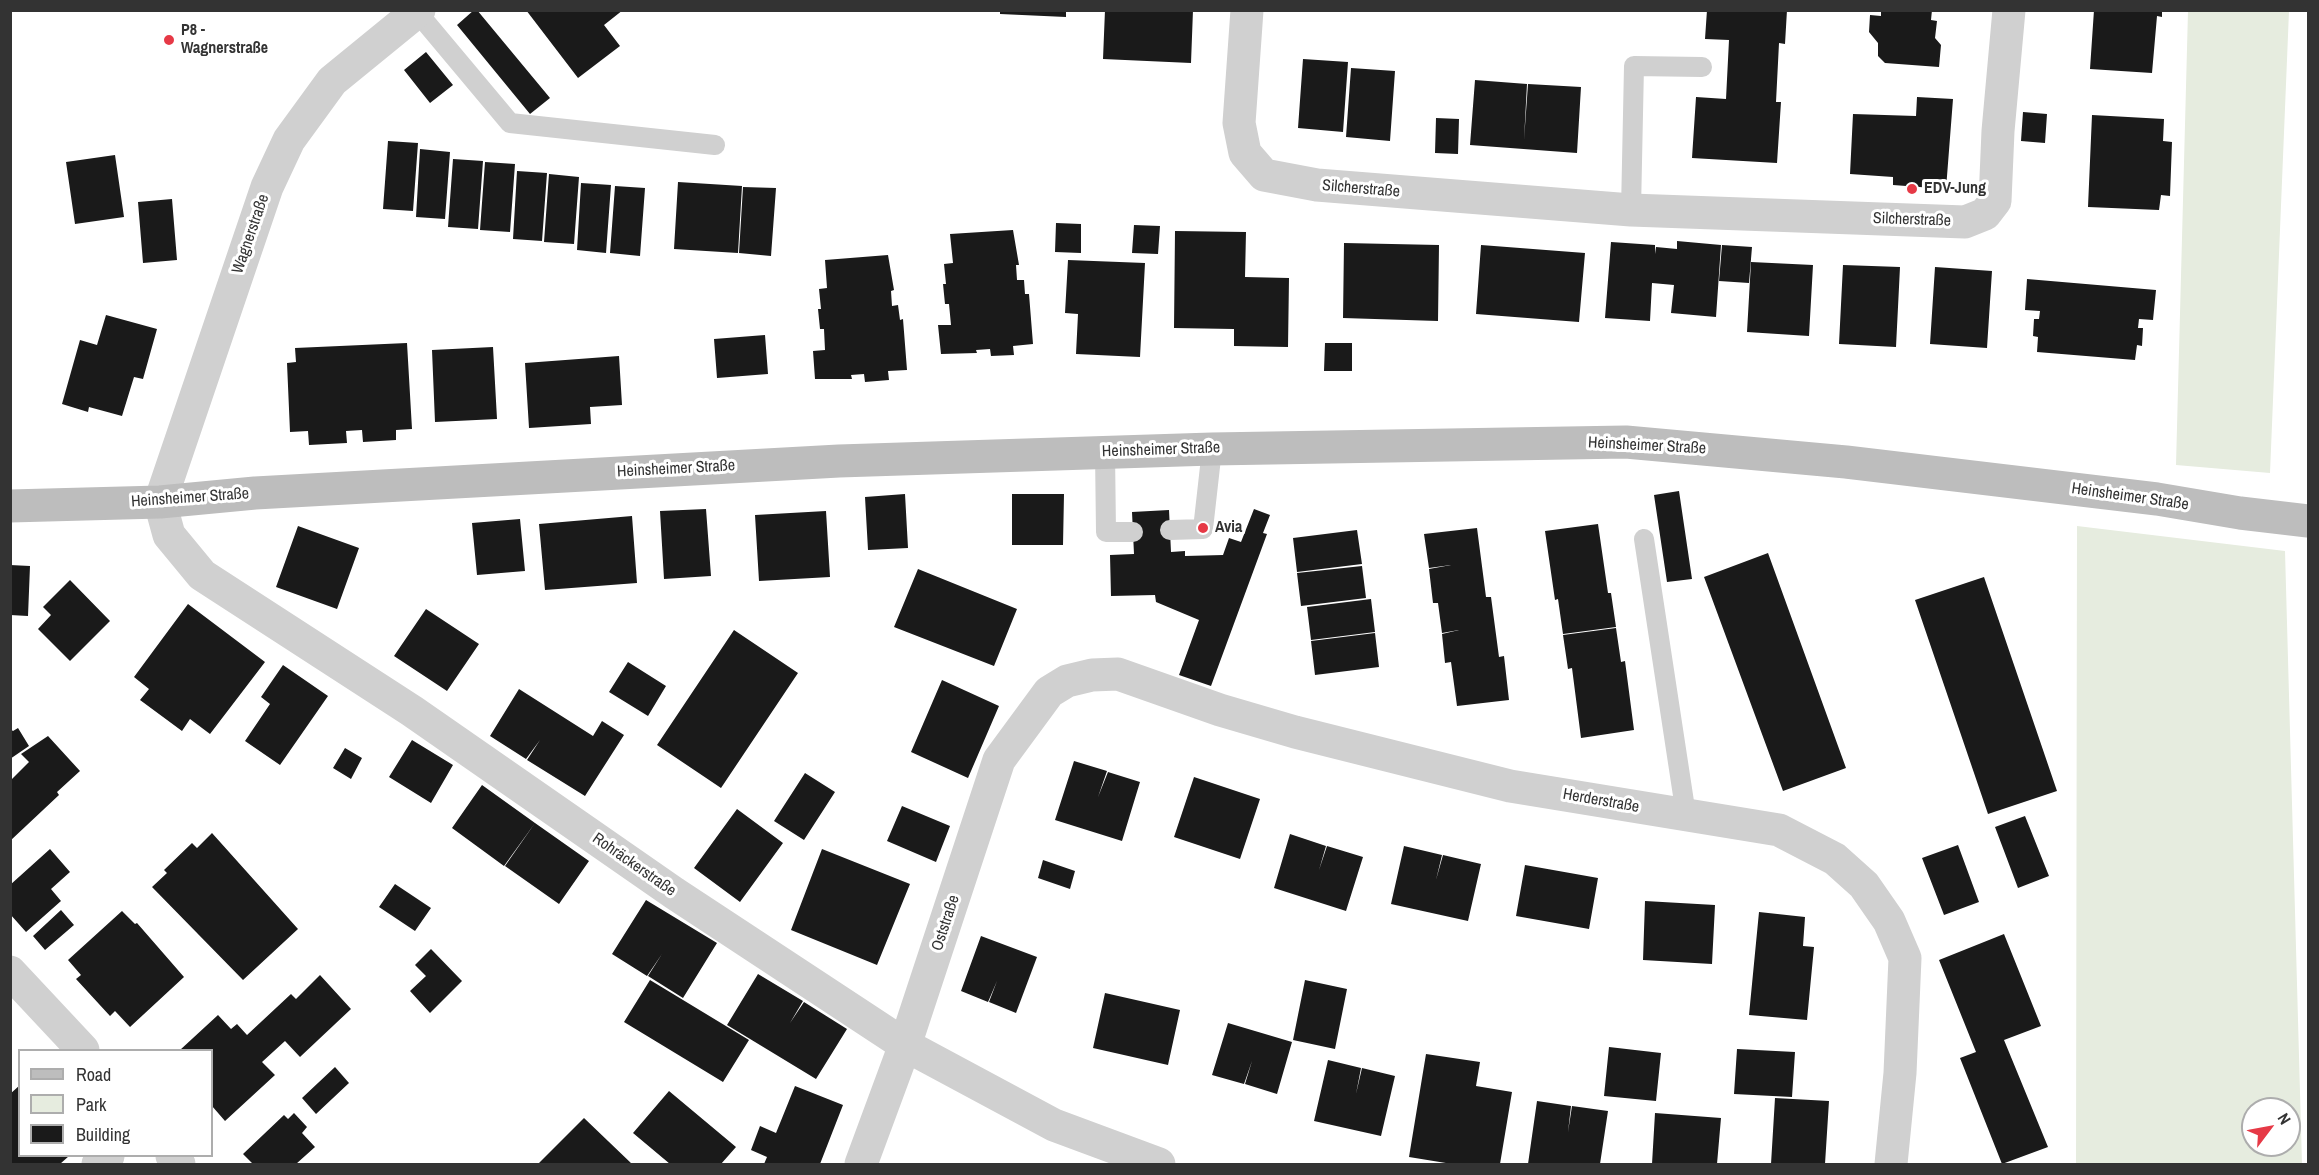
<!DOCTYPE html>
<meta charset="utf-8">
<style>
body{margin:0}
#map{position:relative;width:2319px;height:1175px;overflow:hidden;background:#fff;font-family:"Archivo Narrow",sans-serif}
canvas{display:block}
.frame{position:absolute;inset:0;border:12px solid #333;pointer-events:none}
.legend{position:absolute;left:18px;top:1049px;width:195px;height:108px;box-sizing:border-box;background:#fff;border:2px solid #adadad;margin:0;padding:8px 10px;list-style:none;font-size:18px;color:#333}
.legend li{display:flex;align-items:center;gap:12px;height:30px}
.legend b{width:30px;border:2px solid #adadad}
.north{position:absolute;left:2241px;top:1097px;width:60px;height:60px;box-sizing:border-box;background:#fff;border:2px solid #adadad;border-radius:50%;rotate:58deg;font-size:16px;font-weight:700;line-height:24px;text-align:center;color:#333}
.north::after{content:'';display:block;margin:auto;width:21px;height:27px;background:#e63946;clip-path:polygon(50% 0,100% 100%,50% 72%,0 100%)}
</style>
<div id="map">
<canvas width="2319" height="1175"></canvas>
<div class="frame"></div>
<ul class="legend">
<li><b style="height:8px;background:#bdbdbd"></b>Road</li>
<li><b style="height:16px;background:#e6ecdf"></b>Park</li>
<li><b style="height:16px;background:#1a1a1a"></b>Building</li>
</ul>
<div class="north">N</div>
</div>
<script>
const ctx = document.querySelector('canvas').getContext('2d');
ctx.lineJoin = 'round';
function fill(path, color) {
  ctx.fillStyle = color;
  ctx.fill(path, 'evenodd');
}
function stroke(path, color, width, dash) {
  ctx.strokeStyle = color;
  ctx.lineWidth = width;
  ctx.lineCap = dash ? 'butt' : 'round';
  ctx.setLineDash(dash || []);
  ctx.stroke(path);
}
function label(font, color, halo, rows, align = 'center') {
  ctx.font = font + ' "Archivo Narrow",sans-serif';
  ctx.lineWidth = 6;
  ctx.setLineDash([]);
  ctx.textBaseline = 'middle';
  ctx.strokeStyle = halo;
  ctx.fillStyle = color;
  for (const [text, x, y, turn = 0] of rows) {
    ctx.save();
    ctx.translate(x, y);
    ctx.rotate((+turn || 0) * Math.PI / 180);
    ctx.textAlign = isNaN(turn) ? turn : align;
    if (halo) ctx.strokeText(text, 0, 0);
    ctx.fillText(text, 0, 0);
    ctx.restore();
  }
}
fill(new Path2D(`
 M2188,11h101l-19,462 -94,-8z
 M2077,526l208,25 17,613h-226zM2253,1109h36v36h-36z`), '#e6ecdf');
fill(new Path2D(`
 M474,10h3l73,88 -20,16 -73,-89z
 M526,10h97l-19,15 16,21 -42,32z
 M1000,10h66v7l-66,-3z
 M1105,10h88l-2,53 -88,-4z
 M1707,10h80l-2,34 -6,-1 -3,59h5l-4,61 -85,-5 4,-61 30,2 3,-59 -24,-1z
 M1881,10h51l-1,10 6,1 -2,17 6,7 -2,22 -54,-4 -7,-7v-13l-9,-11 1,-17 11,1z
 M2094,10h68v7l-5,-1 -5,57 -62,-4z
 M426,52l27,33 -23,18 -26,-33z
 M1303,59l45,3 -5,70 -45,-4z
 M1351,68l44,3 -5,70 -44,-4z
 M1475,80l52,4 -3,56 4,-56 53,3 -4,66 -107,-8z
 M1917,97l36,2 -7,90 -53,-4v-8l-43,-3 3,-60 63,2z
 M2023,112l24,2 -2,29 -24,-2z
 M2092,115l72,4 -1,22 9,1 -2,54 -9,-1 -2,15 -71,-3z
 M1436,118l23,1 -1,35 -23,-1z
 M388,141l30,2 -5,68 -30,-2z
 M420,149l30,3 -5,67 -29,-2z
 M115,155l9,62 -49,7 -9,-62z
 M453,159l30,2 -5,68 -30,-2z
 M485,162l30,2 -5,68 -30,-2z
 M517,171l30,2 -5,68 -29,-2z
 M549,174l30,3 -5,67 -30,-2z
 M678,182l64,4 -4,67 -64,-4z
 M581,183l30,2 -5,68 -29,-3z
 M615,186l30,2 -5,68 -30,-3z
 M743,187l33,1 -5,68 -32,-3z
 M172,199l5,61 -34,3 -5,-61z
 M1056,223l25,1v29l-26,-1z
 M1134,225l26,1 -2,28 -26,-1z
 M1013,230l6,35h-3l1,15h7l1,14h4l4,50 -20,2 1,9 -23,1 -1,-7 -14,1 1,3 -36,1 -3,-29h13l-2,-21h-4l-2,-20h3l-2,-20 9,-1 -3,-29z
 M1175,231l71,1 -1,45 44,1 -1,69 -54,-1v-17l-60,-1z
 M1677,241l44,4 -5,72 -45,-4 3,-28 -22,-2 -2,38 -45,-3 6,-76 44,3v9l1,-7 21,2z
 M1344,243l95,2 -1,76 -95,-3z
 M1481,245l104,8 -6,69 -103,-8z
 M1722,245l30,2 -3,36 -30,-2z
 M888,255l6,35 -3,1 1,15 6,-1 2,15 3,-1 4,51 -19,1 1,9 -24,2 -1,-8 -13,1 1,4h-37l-2,-28 12,-1 -1,-21h-4l-2,-20h3l-2,-20 8,-1 -2,-28z
 M1068,260l77,3 -5,94 -64,-3 2,-40 -13,-1z
 M1751,262l62,3 -4,71 -62,-4z
 M1843,265l57,2 -4,80 -57,-3z
 M1935,267l57,4 -5,77 -57,-4z
 M2027,279l129,11 -3,30 -14,-1 -1,9h5l-1,18 -5,-1 -2,15 -98,-8 1,-15 -5,-1 1,-17h5l1,-8 -15,-1z
 M106,315l51,14 -14,50 -9,-2 -12,39 -33,-9 -1,5 -26,-8 18,-64 17,5z
 M765,335l3,39 -51,4 -3,-39z
 M407,343l5,86 -16,1v10l-33,2 -1,-12 -16,1 1,12 -38,2 -1,-14 -18,1 -3,-69 9,-1 -1,-14z
 M1325,343h27v28h-28z
 M493,347l4,72 -62,3 -3,-72z
 M619,356l3,49 -32,2 1,17 -62,4 -4,-65z
 M1679,491l13,88 -25,3 -13,-87z
 M905,494l3,54 -40,2 -3,-53z
 M1012,494h52l-1,51h-51z
 M706,509l5,67 -47,3 -4,-68z
 M1254,509l16,6 -7,18 4,1 -56,152 -32,-11 20,-55 -43,-18 -1,-7 -44,1 -1,-41 24,-1 -2,-42 37,-2 2,42 14,-1v5l38,-1 6,-17 12,4z
 M826,511l4,66 -71,4 -4,-66z
 M632,516l5,67 -92,7 -6,-66z
 M520,519l5,52 -48,4 -5,-52z
 M1598,524l10,69h3l5,34 -53,7 -5,-35 -3,1 -10,-69z
 M298,526l61,22 -22,61 -61,-22z
 M1477,528l9,69h5l8,60 5,-1 5,44 -52,6 -6,-44 -6,1 -3,-29 17,-4 -17,3 -4,-30h-5l-4,-34 22,-4 -22,3 -5,-34z
 M1357,530l5,34 -65,8 -4,-34z
 M1768,553l78,215 -63,23 -79,-214z
 M10,565l20,1 -2,50 -18,-1z
 M1362,566l4,32 -65,8 -4,-33z
 M918,569l99,40 -23,57 -100,-39z
 M1984,577l73,214 -69,23 -73,-214z
 M70,580l40,41 -40,40 -32,-32 13,-14 -8,-8z
 M1371,599l4,33 -64,8 -4,-33z
 M188,604l77,58 -55,72 -20,-15 -8,12 -42,-31 9,-11 -15,-12z
 M426,609l53,35 -32,47 -53,-35z
 M1616,628l5,34 4,-1 9,69 -53,8 -9,-70 -4,1 -5,-34z
 M734,630l64,43 -77,115 -64,-43z
 M1375,633l4,34 -64,8 -4,-34z
 M628,662l38,24 -18,30 -39,-24z
 M283,665l45,31 -48,69 -35,-24 25,-37 -9,-7z
 M942,680l57,26 -31,72 -57,-26z
 M519,689l74,47 9,-15 22,14 -39,61 -58,-36 13,-20 -14,19 -36,-23z
 M18,728l11,18 -19,13v-30l3,2z
 M48,736l32,35 -23,21 2,3 -49,46v-64l2,2 17,-17 -8,-8z
 M412,740l41,25 -22,38 -42,-26z
 M345,748l17,10 -11,21 -18,-11z
 M1074,761l33,10 -9,26 10,-25 32,10 -18,59 -67,-21z
 M805,773l30,19 -31,48 -30,-19z
 M1194,777l66,22 -20,60 -66,-22z
 M482,785l53,38 -31,43 -52,-38z
 M902,806l48,20 -14,36 -49,-21z
 M737,809l46,34 -43,59 -46,-34z
 M2025,816l24,60 -31,12 -23,-61z
 M535,823l54,38 -30,43 -54,-38z
 M212,833l86,96 -55,51 -91,-93 15,-14 -3,-3 28,-27 5,5z
 M1290,834l36,12 -7,24 8,-24 36,11 -17,54 -72,-23z
 M1958,845l21,57 -35,13 -22,-57z
 M1404,846l38,9 -6,25 7,-25 38,9 -13,57 -77,-17z
 M50,849l20,23 -19,17 10,12 -35,31 -16,-18v-29z
 M822,849l88,35 -33,81 -86,-35z
 M1043,860l32,11 -5,18 -32,-11z
 M1525,865l73,13 -9,51 -73,-13z
 M395,884l36,24 -16,23 -36,-24z
 M646,900l71,43 -34,55 -35,-22 14,-22 -15,22 -35,-22z
 M1645,901l70,4 -3,59 -69,-4z
 M61,910l13,15 -29,25 -12,-14z
 M122,911l13,13 2,-1 47,54 -54,50 -15,-16 -5,5 -34,-37 5,-4 -13,-15z
 M1759,912l46,5 -2,29 11,1 -7,73 -58,-5z
 M2004,934l37,92 -37,14 44,107 -46,17 -42,-106 16,-6 -37,-92z
 M981,936l56,21 -21,56 -27,-11 8,-21 -9,21 -27,-11z
 M431,949l31,32 -32,32 -20,-22 16,-15 -11,-11z
 M758,974l45,27 -13,22 14,-21 43,27 -31,50 -89,-54z
 M320,975l31,34 -51,48 -15,-16 -23,21 13,13 -50,46 -13,-15v-56h-32l38,-35 13,14 6,-5 10,11 44,-41 5,5z
 M650,980l99,60 -26,42 -99,-60z
 M1305,980l42,9 -12,60 -42,-9z
 M1105,993l75,17 -12,55 -75,-17z
 M1228,1023l64,19 -15,52 -32,-10 7,-23 -8,23 -32,-9z
 M1609,1047l52,6 -5,48 -52,-5z
 M1737,1049l58,3 -3,45 -58,-3z
 M1426,1054l54,8 -4,24 36,6 -12,72h-48l-43,-7z
 M1328,1060l33,8 -5,26 6,-26 33,8 -14,60 -67,-15z
 M335,1067l14,16 -33,31 -14,-16z
 M20,1085v71h49l-9,8h-50v-70z
 M795,1086l48,19 -23,59h-56l3,-7 -16,-7 9,-24 16,7z
 M669,1091l67,56 -15,17h-51l-37,-31z
 M1775,1098l54,3 -4,63h-54z
 M1537,1101l34,5 -3,26 4,-26 36,5 -8,53h-72z
 M294,1113l13,14 -5,6 13,14 -19,17h-43l-10,-10 41,-39 4,4z
 M1655,1113l66,5 -4,46h-65z
 M584,1118l48,46h-94z`), '#1a1a1a');
stroke(new Path2D(`
 M417,12l93,111 205,22
 M1631,210l3,-144 68,1
 M1105,452l1,80h27
 M1170,530l33,-1 9,-80
 M1644,539l42,276`), '#d0d0d0', 20);
stroke(new Path2D(`
 M419,10l-87,71 -43,59 -22,47 -107,315 9,33 33,40 210,136 262,182 231,152 149,80 105,39
 M1247,10l-8,113 6,30 19,22 53,10 314,25 334,12 20,-8 10,-13 3,-70 11,-121
 M10,972l73,78
 M172,1156l7,8
 M98,1164l10,-8
 M861,1164l44,-119 94,-285 50,-68 18,-11 25,-6 26,-1 102,36 75,22 215,54 269,44 56,29 29,26 25,36 16,37 -5,115 -9,91`), '#d0d0d0', 33);
stroke(new Path2D(`
 M10,506l150,-4 95,-9 584,-32 373,-12 414,-7 220,20 311,37 83,14 68,8`), '#bdbdbd', 33);
for (const [x, y, r, color] of [
 [169,40,6,"#e63946"],
 [1912,189,6,"#e63946"],
 [1203,528,6,"#e63946"]
]) {
  const dot = new Path2D();
  dot.arc(x, y, r, 0, 2 * Math.PI);
  ctx.fillStyle = color;
  ctx.fill(dot);
  stroke(dot, '#fff', 2);
}
label('bold 16px', '#333', '#fff', [
 ["P8 -",181,31],
 ["Wagnerstraße",181,49],
 ["EDV-Jung",1924,189],
 ["Avia",1215,528]
], 'left');
label('16px', '#333', '#fff', [
 ["Silcherstraße",1361,189,5],
 ["Silcherstraße",1912,220,2],
 ["Wagnerstraße",251,234,-71],
 ["Heinsheimer Straße",1647,446,3],
 ["Heinsheimer Straße",1161,450,-2],
 ["Heinsheimer Straße",676,469,-3],
 ["Heinsheimer Straße",2130,497,8],
 ["Heinsheimer Straße",190,498,-4],
 ["Herderstraße",1601,801,10],
 ["Rohräckerstraße",634,865,35],
 ["Oststraße",946,923,-72]
]);
</script>
